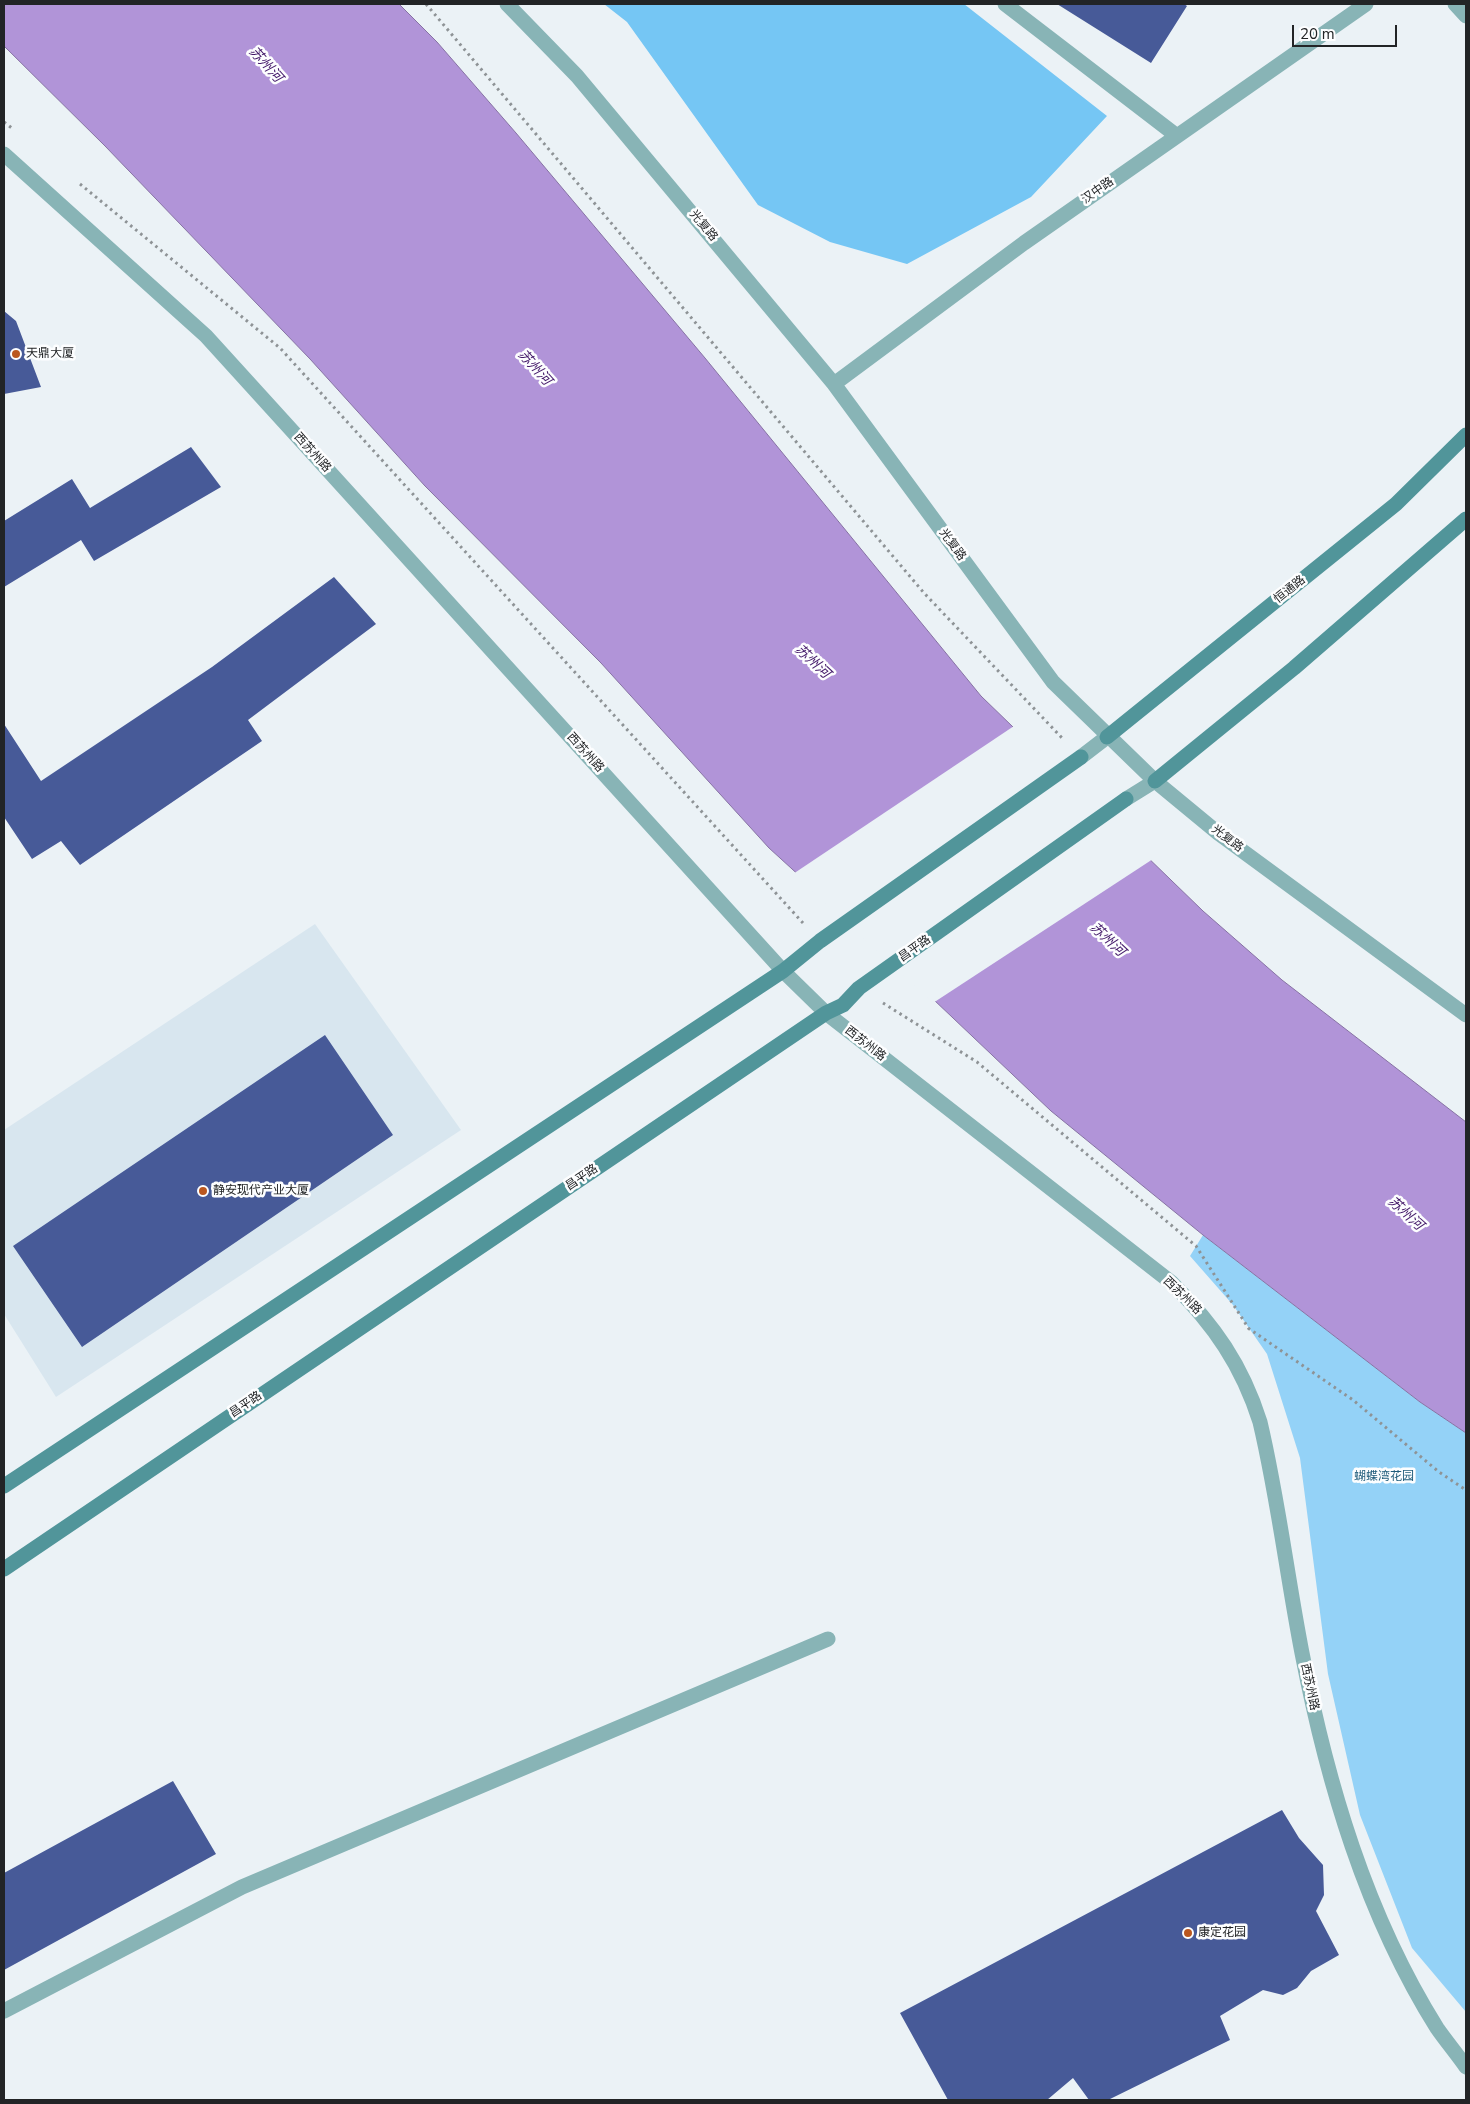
<!DOCTYPE html>
<meta charset="utf-8">
<style>
body{margin:0}
#map{position:relative;width:1470px;height:2104px;overflow:hidden;background:#ebf2f6;font-family:"Nunito Sans",sans-serif}
canvas{display:block}
.frame{position:absolute;inset:0;border:5px solid #222426;pointer-events:none}
.scale{position:absolute;left:1292px;top:25px;width:105px;height:22px;box-sizing:border-box;border:2px solid #222426;border-top:0;padding-left:6px;font-size:15px;line-height:18px;white-space:nowrap;color:#222426;-webkit-text-stroke:4px #fdfeff;paint-order:stroke}
</style>
<div id="map">
<canvas width="1470" height="2104"></canvas>
<div class="frame"></div>
<div class="scale">20 m</div>
</div>
<script>
const ctx = document.querySelector('canvas').getContext('2d');
ctx.lineJoin = 'round';
function fill(path, color) {
  ctx.fillStyle = color;
  ctx.fill(path, 'evenodd');
}
function stroke(path, color, width, dash) {
  ctx.strokeStyle = color;
  ctx.lineWidth = width;
  ctx.lineCap = dash ? 'butt' : 'round';
  ctx.setLineDash(dash || []);
  ctx.stroke(path);
}
function label(font, color, halo, rows, align = 'center') {
  ctx.font = font + ' "Nunito Sans","Noto Sans SC",sans-serif';
  ctx.lineWidth = 5;
  ctx.setLineDash([]);
  ctx.textBaseline = 'middle';
  ctx.strokeStyle = halo;
  ctx.fillStyle = color;
  for (const [text, x, y, turn = 0] of rows) {
    ctx.save();
    ctx.translate(x, y);
    ctx.rotate((+turn || 0) * Math.PI / 180);
    ctx.textAlign = isNaN(turn) ? turn : align;
    if (halo) ctx.strokeText(text, 0, 0);
    ctx.fillText(text, 0, 0);
    ctx.restore();
  }
}
fill(new Path2D(`
 M315,924l146,206 -405,267 -52,-83v-184z`), '#d8e6ef');
fill(new Path2D(`
 M1203,1235l217,167 46,31v579l-54,-64 -52,-133 -32,-141 -28,-216 -33,-104 -34,-49 -43,-49z`), '#94d2f7');
fill(new Path2D(`
 M604,4h360l143,112 -76,81 -124,67 -77,-22 -72,-37 -131,-183z`), '#75c6f4');
const water = new Path2D(`
 M4,4h395l38,38 79,91 189,225 276,338 222,215 79,69 184,142v311l-46,-31 -217,-167 -152,-124 -157,-149 -125,-114 -168,-185 -176,-177 -115,-127 -205,-213 -101,-100z`);
fill(water, '#b194d8');
stroke(water, '#8672a3', 1);
fill(new Path2D(`
 M1014,726l54,49 85,84 -220,144 -140,-129z`), '#ebf2f6');
fill(new Path2D(`
 M1057,4h127l3,2 -36,57z
 M4,311l12,10 25,66 -37,7z
 M191,447l30,40 -127,74 -13,-21 -77,47v-66l68,-42 18,29z
 M334,577l42,47 -128,96 14,21 -182,124 -19,-24 -29,18 -28,-42v-93l37,57 171,-114z
 M325,1035l68,100 -311,212 -69,-101z
 M173,1781l43,73 -212,116v-97z
 M1282,1810l17,28 24,27 1,30 -8,16 23,44 -28,16 -14,17 -14,7 -20,-5 -43,26 10,24 -122,60h-19l-16,-22 -26,22h-99l-48,-87z`), '#475a98');
stroke(new Path2D(`
 M426,4l498,589 139,146
 M4,122l9,7
 M80,184l200,164 523,575
 M883,1003l94,59 219,184 53,83
 M1248,1328l105,72 86,72 27,18`), '#8e9396', 3, [2.5, 4]);
stroke(new Path2D(`
 M4,2011l238,-124 586,-248`), '#88b4b6', 15);
stroke(new Path2D(`
 M507,4l70,72 257,308 219,298 102,99 63,52 248,182
 M1005,4l172,132
 M1455,4l11,12
 M4,154l202,182 577,635 43,42 346,270c42,42 70,82 88,139 18,76 27,154 42,231 25,129 64,262 135,375 9,13 20,26 29,39
 M834,384l190,-141 342,-239`), '#88b4b6', 15);
stroke(new Path2D(`
 M1081,757l26,-20
 M1126,799l29,-18`), '#88b4b6', 15);
stroke(new Path2D(`
 M1107,737l289,-233 70,-69
 M1155,781l139,-113 172,-149
 M4,1486l779,-515 37,-30 261,-184
 M4,1569l822,-556 17,-8 16,-17 267,-189`), '#51959a', 15);
for (const [x, y, r, color] of [
 [16,354,5,"#ba571f"],
 [203,1191,5,"#ba571f"],
 [1188,1933,5,"#ba571f"]
]) {
  const dot = new Path2D();
  dot.arc(x, y, r, 0, 2 * Math.PI);
  ctx.fillStyle = color;
  ctx.fill(dot);
  stroke(dot, '#fdfeff', 2);
}
label('12px', '#222426', '#fdfeff', [
 ["汉中路",1098,191,-35],
 ["光复路",703,226,50],
 ["西苏州路",312,453,48],
 ["光复路",952,545,54],
 ["恒通路",1290,590,-39],
 ["西苏州路",585,753,48],
 ["光复路",1227,839,37],
 ["昌平路",915,949,-35],
 ["西苏州路",865,1044,38],
 ["昌平路",582,1178,-34],
 ["西苏州路",1182,1296,44],
 ["昌平路",246,1405,-34],
 ["西苏州路",1309,1687,78]
]);
label('12px', '#222426', '#fdfeff', [
 ["天鼎大厦",26,354],
 ["静安现代产业大厦",213,1191],
 ["康定花园",1198,1933]
], 'left');
label('12px', '#1e5b7a', '#fdfeff', [
 ["蝴蝶湾花园",1384,1477]
]);
label('italic 14px', '#431969', '#fdfeff', [
 ["苏州河",265,65,48],
 ["苏州河",534,368,48],
 ["苏州河",812,662,43],
 ["苏州河",1107,940,43],
 ["苏州河",1405,1214,42]
]);
</script>
